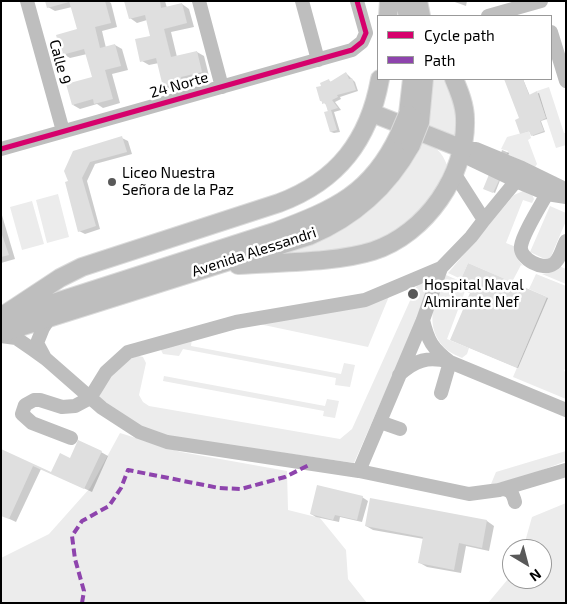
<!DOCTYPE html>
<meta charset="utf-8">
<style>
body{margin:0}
#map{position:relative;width:567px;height:604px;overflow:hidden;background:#fff;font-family:"Exo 2",sans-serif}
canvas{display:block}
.frame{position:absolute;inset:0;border:2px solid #000;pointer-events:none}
.legend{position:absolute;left:377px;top:15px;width:175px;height:65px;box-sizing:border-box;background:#fff;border:1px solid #999;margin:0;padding:6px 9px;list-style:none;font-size:15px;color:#000}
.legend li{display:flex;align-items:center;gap:10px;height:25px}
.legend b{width:25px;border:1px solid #999}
.north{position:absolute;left:502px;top:539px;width:50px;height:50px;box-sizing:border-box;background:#fff;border:1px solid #999;border-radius:50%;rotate:143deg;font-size:14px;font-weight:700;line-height:20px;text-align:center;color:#000}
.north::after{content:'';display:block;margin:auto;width:18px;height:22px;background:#595959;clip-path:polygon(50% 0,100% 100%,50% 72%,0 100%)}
</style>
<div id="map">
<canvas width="567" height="604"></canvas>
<div class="frame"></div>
<ul class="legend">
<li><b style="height:6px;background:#d6006c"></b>Cycle path</li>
<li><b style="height:6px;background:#8e44ad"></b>Path</li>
</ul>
<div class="north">N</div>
</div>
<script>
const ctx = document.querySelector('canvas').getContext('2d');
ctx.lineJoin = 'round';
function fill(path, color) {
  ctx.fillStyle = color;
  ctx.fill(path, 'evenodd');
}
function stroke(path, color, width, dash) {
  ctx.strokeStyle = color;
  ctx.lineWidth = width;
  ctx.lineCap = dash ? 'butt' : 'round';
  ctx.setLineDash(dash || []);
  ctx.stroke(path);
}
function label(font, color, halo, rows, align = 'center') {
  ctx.font = font + ' "Exo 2",sans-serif';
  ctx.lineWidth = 5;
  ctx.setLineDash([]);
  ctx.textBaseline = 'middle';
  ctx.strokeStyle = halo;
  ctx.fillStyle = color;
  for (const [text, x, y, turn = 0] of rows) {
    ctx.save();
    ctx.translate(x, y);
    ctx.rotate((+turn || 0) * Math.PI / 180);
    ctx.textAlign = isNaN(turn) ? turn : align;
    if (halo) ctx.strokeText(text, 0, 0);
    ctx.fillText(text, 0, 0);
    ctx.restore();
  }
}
fill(new Path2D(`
 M433,79h18l6,22 -1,35 -29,-11z
 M549,87l15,46h2v12l-10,3 -19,-57z
 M529,131l2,7 -3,2 9,24 -2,3 -28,-13 1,-3 -7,-2 6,-12z
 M421,142c14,3 21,10 26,23l-11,24 -23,32 -43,24 -81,13 -2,-7z
 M523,191l8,1 3,7 -2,4 -9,-3 -17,43 10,4 3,14 4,5 -2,-1 -9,17 -44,-19 -7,16 -13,-6 66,-78z
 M58,194l11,43 -22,6 -11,-43z
 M32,201l12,43 -22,6 -12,-43z
 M550,206l16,7v8l-17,40 -19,-9z
 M559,266l7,3v15l-24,-10 8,-2z
 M536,274l30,12v80l-2,5 2,1v27l-53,-22 34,-80 -18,-8z
 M446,275l14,6 -3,7 8,3 -18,48 22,9 -2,6 -5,4c-7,-3 -15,-7 -20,-13 -18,-22 -7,-48 4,-70z
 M418,283l9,2 -8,30 -65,148 -181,-26 -30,-9 -44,-30c6,-20 20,-31 36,-43l8,2 3,6 -7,32 4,7 6,4 191,33 12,-10z
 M390,294l-22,53 -109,-23z
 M192,338l-1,8 150,28 3,-11 11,2 -5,22 -15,-2 1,-7 -153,-29 -4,7 -16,-2 -3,-6z
 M164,376l161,30 2,-7 12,2 -4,17 -12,-2 1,-5 -161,-30z
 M120,433l61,19 106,19 1,39 32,8 26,32 2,29 19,24h-366v-45l48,-24 41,-46z
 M566,451v10c-24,9 -50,20 -75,23l5,-12z
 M566,503v100h-78l20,-24 4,-8v8h30v-30h-19l9,-32z`), '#ececec');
fill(new Path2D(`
 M46,1h62l3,2 6,24 -15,4 4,17 9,-3 7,4 6,21 -16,4 8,29 -17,5 -6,-4 -17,5 -7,-4 20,-28 -6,-23 -17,4 -7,-4 15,-24 -6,-23 -17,4 -7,-4z
 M126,1h39l2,7 15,-4 7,5 5,18 -23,5 6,25 20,-5 7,4 5,20 -21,5 1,5 -17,4 -8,-4 -5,-23 -10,2 -7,-4 9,-24 -4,-17 -10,3 -7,-5z
 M452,1h15l-1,5z
 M346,73l9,9 3,9 -18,6 1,2 -6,3 6,8 -7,2 6,20 -6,1 -3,-1 -4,-27 -6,-4 2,-14 5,-7 3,2z
 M506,79h17l7,17 9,-3 8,26 -6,2 4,11 -12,4 -4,-5 -8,2v-14z
 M122,138l6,3 4,13 -37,10 -8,17 13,48 -15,5 -6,-3 -10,-49 -4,-11z
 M502,150l7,3 -1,3 -7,-3z
 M501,178l-6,15 -11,-5z
 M1,212l14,47 -14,4z
 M468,265l80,33 -30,70 -67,-28 20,-47z
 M1,450l40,19 -25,53 -15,-7z
 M101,452l7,4 -16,36 -33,-15 12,-17z
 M362,497l6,4 -6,21 -22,-5 -1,5 -23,-5 -5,-3z
 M487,521l7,5 -5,25 -23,-5 -5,27 -34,-6 -7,-4 4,-24 -51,-9 -7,-4z`), '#0003');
fill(new Path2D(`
 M45,1h24v1l-22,6z
 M69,1h36l6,22 -16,4 5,21 15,-4 6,22 -16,4 8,29 -19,5 -1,-5 -21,6 -6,-21 26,-7 -8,-28 -22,6 -6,-20 21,-6z
 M124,1h36l1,7 21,-5 5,20 -23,6 7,28 26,-6 5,21 -21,5 1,5 -19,5 -7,-29 -16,4 -5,-23 15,-3 -5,-21 -16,4z
 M346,72l3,7 3,-1 4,12 -19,5 1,2 -6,3 6,8 -7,2 6,20 -7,2 -6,-20 4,-1 -3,-8 -3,1v-3h-2l-4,-14 5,-1 -1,-3 9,-4 1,3z
 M504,79h19l6,16 8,-4 9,27 -6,3 4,10 -13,5 -2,-5 -9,3 -5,-14 4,-2z
 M122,136l5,16 -37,10 -8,16 14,48 -18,6 -13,-50 3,-1 -4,-10 9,-20z
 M490,172l11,4 -8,17 -10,-4z
 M1,232l8,23 -8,2z
 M468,263l79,34 -30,71 -67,-28 20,-47 -13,-5z
 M78,440l24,11 -18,38 -51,-23 -24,53 -8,-3v-67l50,23 9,-19 10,5z
 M317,485l46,11 -6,24 -22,-5 -2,5 -23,-6z
 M370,498l117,22 -5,28 -23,-5 -5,27 -36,-7 5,-26 -58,-11z`), '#dfdfdf');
const major = new Path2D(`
 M404,1l4,15
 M418,1l3,15
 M388,16l1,-15
 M372,113l91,36
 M408,114l4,-35
 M420,122l4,-43
 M238,265c40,-3 97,-2 135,-14 53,-17 94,-77 92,-132 0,-14 -6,-28 -11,-40
 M19,314l258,-83c58,-22 94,-37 122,-96
 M1,317l59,-39 22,-11 197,-64c59,-22 90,-63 101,-124
 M1,333l308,-97c45,-19 78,-48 102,-91`);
stroke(major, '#dbdbdb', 20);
stroke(new Path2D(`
 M27,1l36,130
 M199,1l23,86
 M302,1l16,59
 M488,16l53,-15
 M551,32l15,49
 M1,149l351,-99 10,-8 4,-9 -9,-32
 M463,149l9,11 44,21 31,13 19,3
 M463,149h13l46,19 39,19
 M454,173l30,47
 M553,183c-7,14 -30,49 -32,63 -2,13 22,25 32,18 7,-4 9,-16 13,-23
 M423,320c5,21 9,28 27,42l116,48
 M1,336l15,2 16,11 14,10 56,49 37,24 28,10 192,29 110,23 30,-4 67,-20
 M45,358l-8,-15 6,-15 7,-11
 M399,375c16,-15 29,-19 51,-13l-9,31
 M380,422l20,7
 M71,438l-39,-15 -10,-9 3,-9 9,-5h6l22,7 13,-1 15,-8 16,-26 22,-20 108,-30 129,-22 76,-32
 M359,471l64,-151 18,-52 30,-31 13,-17 32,-39 6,-13
 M503,489c8,1 10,5 12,13`), '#bebebe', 14);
stroke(major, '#bebebe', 18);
const majorBridge = new Path2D(`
 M399,135l9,-21
 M411,145l9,-23`);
stroke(majorBridge, '#dbdbdb', 20, []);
stroke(majorBridge, '#bebebe', 18);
stroke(new Path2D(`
 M82,603l2,-12 -9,-32 -3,-23 10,-15 27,-15 12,-18 7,-18 91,18 22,1 44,-12 26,-13`), '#8e44ad', 4, [8, 4]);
stroke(new Path2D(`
 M1,149l351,-99 10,-8 4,-9 -9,-32`), '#d6006c', 5);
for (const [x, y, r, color] of [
 [112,182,5,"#595959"],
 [413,294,6,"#595959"]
]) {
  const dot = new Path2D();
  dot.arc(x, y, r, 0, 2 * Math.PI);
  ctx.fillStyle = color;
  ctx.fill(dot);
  stroke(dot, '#fff', 2);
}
label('15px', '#000', '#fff', [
 ["Calle 9",60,62,75],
 ["24 Norte",179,85,-16],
 ["Avenida Alessandri",254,252,-18]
]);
label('15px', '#000', '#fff', [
 ["Liceo Nuestra",122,173],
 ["Señora de la Paz",122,190],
 ["Hospital Naval",424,285],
 ["Almirante Nef",424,302]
], 'left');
</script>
